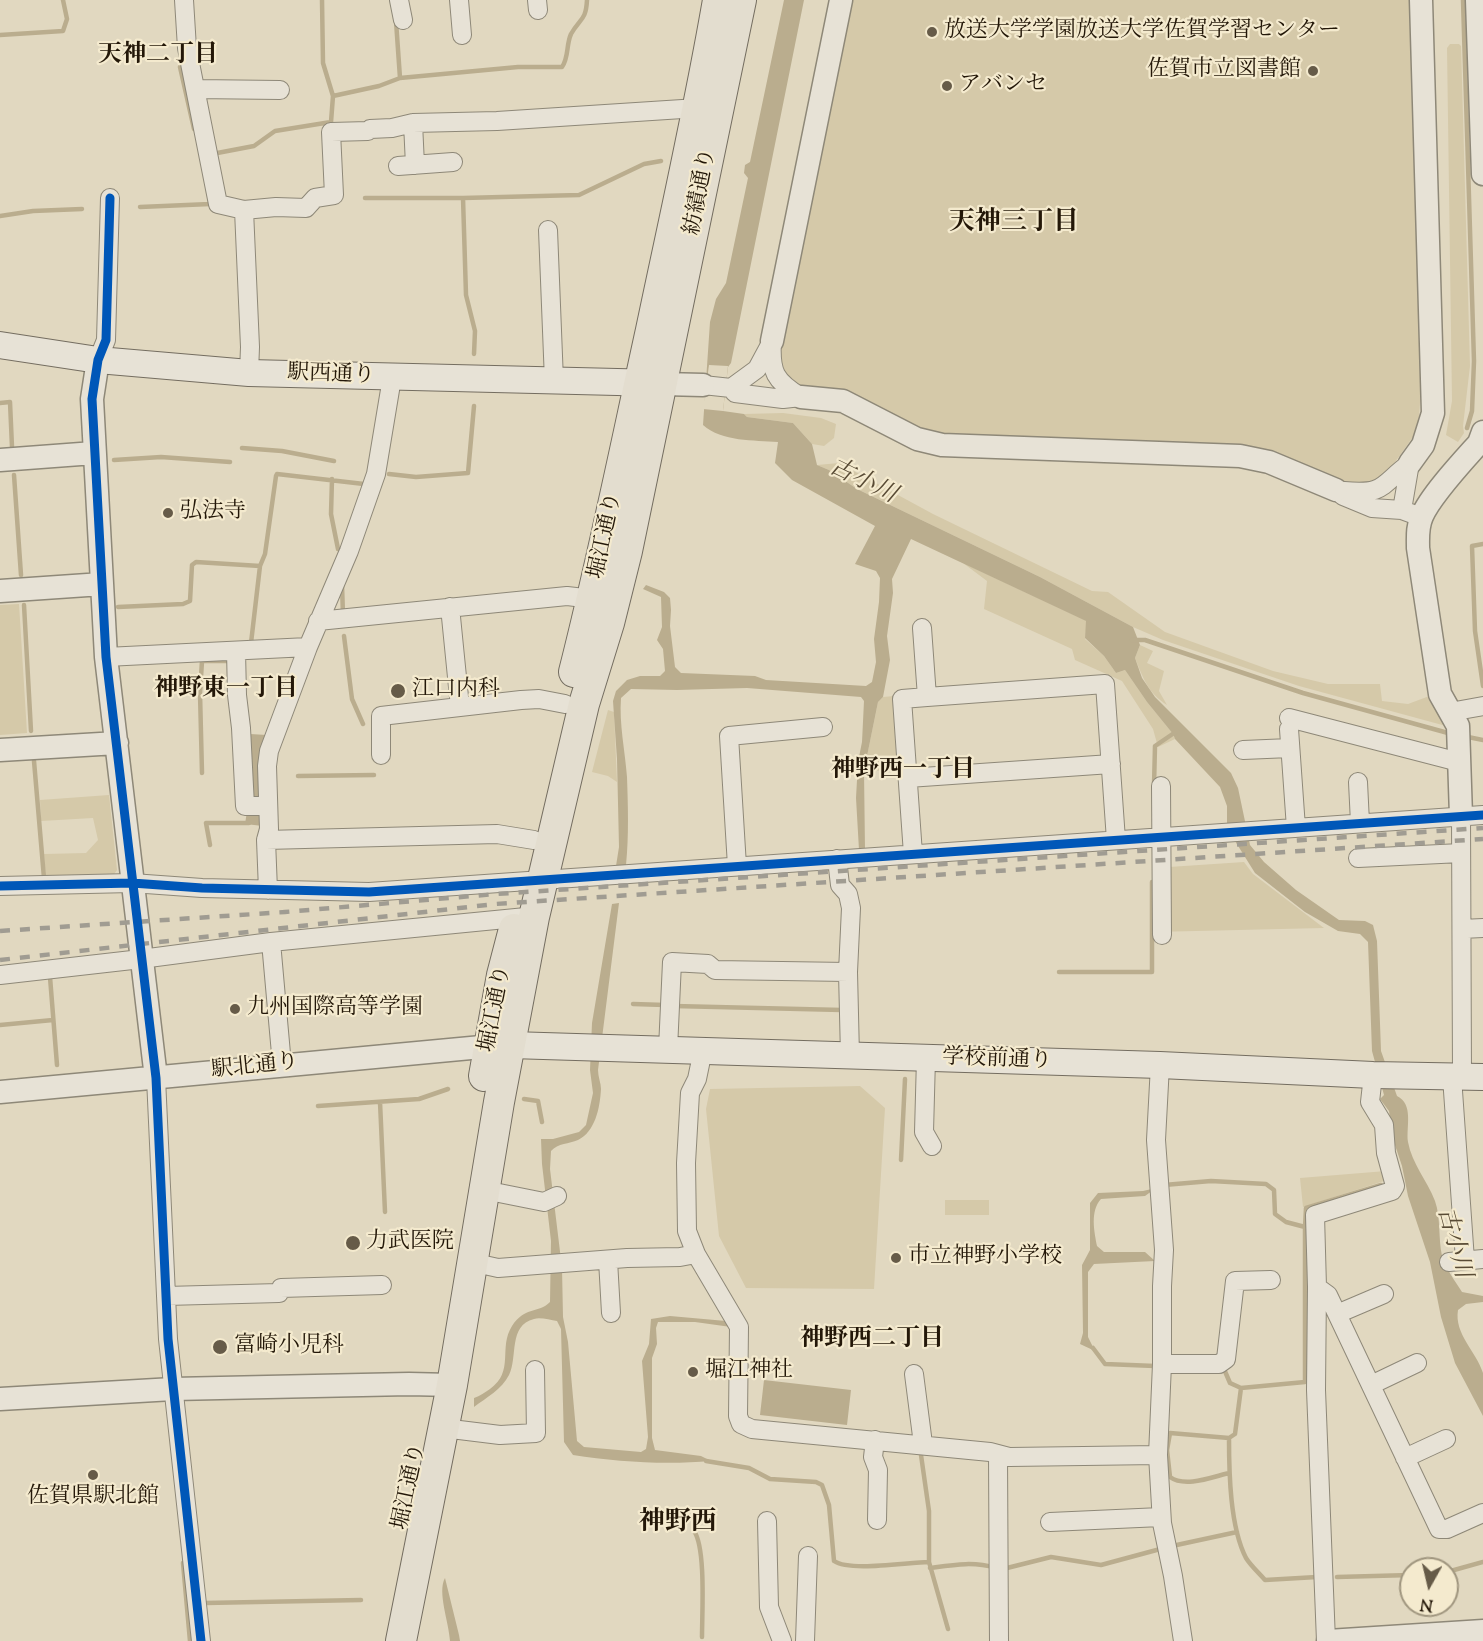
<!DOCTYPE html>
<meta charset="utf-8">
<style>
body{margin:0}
#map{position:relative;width:1483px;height:1641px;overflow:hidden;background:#e1d8c0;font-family:"Sorts Mill Goudy",serif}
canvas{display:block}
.north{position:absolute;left:1399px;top:1557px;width:60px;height:60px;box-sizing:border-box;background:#f4eace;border:2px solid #a0967f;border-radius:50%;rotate:188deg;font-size:16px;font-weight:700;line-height:24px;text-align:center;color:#231708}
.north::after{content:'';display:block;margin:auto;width:21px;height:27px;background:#665b48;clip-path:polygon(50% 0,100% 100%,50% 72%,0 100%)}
</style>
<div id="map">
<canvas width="1483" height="1641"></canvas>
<div class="north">N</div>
</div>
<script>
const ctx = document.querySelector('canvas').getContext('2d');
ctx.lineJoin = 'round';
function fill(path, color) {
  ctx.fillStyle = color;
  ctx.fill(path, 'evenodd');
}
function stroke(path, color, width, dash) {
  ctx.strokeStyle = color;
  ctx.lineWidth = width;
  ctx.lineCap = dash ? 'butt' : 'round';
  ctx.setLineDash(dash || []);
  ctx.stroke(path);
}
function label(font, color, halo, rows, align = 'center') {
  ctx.font = font + ' "Sorts Mill Goudy","Noto Serif JP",serif';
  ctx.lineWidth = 4.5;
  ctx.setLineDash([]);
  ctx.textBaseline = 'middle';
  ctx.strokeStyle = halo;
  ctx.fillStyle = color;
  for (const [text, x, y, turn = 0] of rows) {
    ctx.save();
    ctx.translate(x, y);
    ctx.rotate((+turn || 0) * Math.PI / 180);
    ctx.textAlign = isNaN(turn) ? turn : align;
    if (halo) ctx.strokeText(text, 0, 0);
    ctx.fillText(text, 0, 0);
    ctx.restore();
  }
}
fill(new Path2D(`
 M849,0h562l12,361 -4,56 -4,17 -27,38 -13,10 -19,4 -18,-5 -73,-29 -296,-12 -47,-8 -87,-42 -45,-6 -12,-20z
 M1450,44h9l2,2 9,320 -7,60 1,7 -6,9 -12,-7 6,-34 -5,-353z
 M783,413l38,5 15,6 -2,14 -10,8 -12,-2 -19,-21 -46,-6 -3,-3z
 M839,463l94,51 159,77 16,1 57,40 108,39 55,13h52l2,17 26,3 24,-9 14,31 -147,-40 -136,-46 -30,-13 -93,-50 -183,-88 -28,-19 -12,-5z
 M963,563l124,58 -2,18 19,17 12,17 9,-3 22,32 26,32 2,5 -17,8 -5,-18 -31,-48 -47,-21 -3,-11 -88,-40 3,-28z
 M19,604l8,129 -27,2v-130z
 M1140,645l13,6 -6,12 17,8 -5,20 8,14c-19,-12 -24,-27 -32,-47z
 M894,696l7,74 -37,1 14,-69 5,-5z
 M608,710l6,2 3,70 -9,-6 -16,-4z
 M109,795l8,75 -5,7 -66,1 -2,-24 42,-1 12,-13 -5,-22 -52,3 -1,-21z
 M1244,862l9,12 71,54 -171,4 1,-64z
 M860,1086l25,22 -11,181 -128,-1 -27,-52 -13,-127 4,-20z
 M1386,1171l-2,10 -81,26 -3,-29z
 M945,1200h44v15h-44z`), '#d5c9a9');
fill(new Path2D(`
 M784,0h20l-73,363 -3,4 -5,44 21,3 3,3 46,6 19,21 5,21 12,5 28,19 183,88 93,50 7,18 -5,13 7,20 13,19 76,76 7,15 12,57 14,17 32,28 43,30 26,1 8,4 4,16 4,110 16,45c17,8 9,31 11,46 4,22 19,38 27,59 6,17 3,37 7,55 4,13 13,25 20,36l21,4v6l-17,2 -8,6c-4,24 18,41 25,63 0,10 0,32 0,43l-28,-53 -14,-46 -11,-55 -22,-66 -6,-30 -9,-27 -4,-28 -9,-12 4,-4 -12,-44 -4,-109 -8,-8 -22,-3 -33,-19 -50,-39 -20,-32 -8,-17v-18l-7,-19 -45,-48 -2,-5 -26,-32 -22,-32 -9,3 -12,-17 -19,-18 1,-17 -175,-82 -19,40 1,14 -6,43 3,24 -7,37 -5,5 -14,69 1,79h-6l-3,-52 2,-36 4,-20 2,-41 -3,-4 -114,-9 -70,2 -46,-1 -10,9c-2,26 4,52 6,79 1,29 2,59 -1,88l-10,1 3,-19 -2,-88 -4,-58 3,-10 11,-11 13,-4h20l5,-5 -2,-22 -6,-9 5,-13 -1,-30 -18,-8 3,-4 18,7 6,6 1,12 -1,16 5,41 6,6 74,3 11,4 100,6 6,-4 4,-20 -2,-23 5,-37 1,-24 -4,-7 -21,-7 20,-38 -83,-46 -17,-17 3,-21c-24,-2 -56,0 -75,-17l7,-103 6,-23 10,-16 22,-105 -4,-5 1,-8 5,-3z
 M250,734l17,1 -4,91 -18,-2 4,-25z
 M619,903l-21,167c0,7 3,13 3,19 -1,19 -6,43 -23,51 -9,4 -20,3 -27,11l-1,18 12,99 1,49 5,25 9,99 7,6 57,5 5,-3 2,-12 -6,-76 7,-17 2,-25 19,-3 56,5 5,6 -36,-5h-37l-2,6 1,16 -5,14v80l3,12 46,6 10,5c-45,4 -94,1 -138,-6l-9,-13 -3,-113 -4,-8c-7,-1 -17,-4 -23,-2 -26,6 -16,39 -25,56 -7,14 -23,23 -35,32v-9c6,-2 11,-6 16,-9 25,-18 8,-41 22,-63 13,-20 26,-12 38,-24l1,-61 -9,-77 -1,-25h12l26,-7 7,-7 7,-32 -3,-23 2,-47 20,-119z
 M1156,1188l-11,8 -44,3c-11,12 -7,32 -4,47l7,6h41l10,9 -61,3 -6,8v65l7,14 -15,-7 3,-11 -1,-68 8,-15v-47l8,-10 45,-2z
 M764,1380l87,10 -4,35 -87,-10z
 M445,1578l14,57 1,6h-10c-1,-19 -13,-49 -5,-63z`), '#baad8e');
fill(new Path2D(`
 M709,365l19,1 -5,45 -20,-2z`), '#e1d8c0');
stroke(new Path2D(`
 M1463,0l11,361 -2,50 -5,17
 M396,21l4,57
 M0,35l63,-4 4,-12 -4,-19
 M180,67l14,62
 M333,96l46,-10 21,-8 118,-11h44c7,-10 4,-22 9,-33 9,-16 15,-13 16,-34
 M212,154l42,-8 21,-15 56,-9 2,-26 -10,-33 -1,-63
 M365,198h98l116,-3 65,-31 17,-3
 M463,198l3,97 9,36 -1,23
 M140,207l70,-3v-3
 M0,216l33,-5 49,-2
 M0,403l10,-1 2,45
 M242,448l40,3 52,10
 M114,460l47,-3 69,5
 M389,474l27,3 52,-4 6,-67
 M14,475l7,100
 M332,479l-1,35 7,35
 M1483,544l-11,2 3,85 8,55
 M342,585l1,30
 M24,605l7,126
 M118,607l65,-3 7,-3 2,-36 4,-3 64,4
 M344,636l8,63 11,25
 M1132,640h13l158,53 145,40
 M251,643l9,-77 5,-12 11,-78 1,-2 87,10
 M1468,737l15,3
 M34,761l10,117
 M202,773l-2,-80 2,-32h30
 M298,776l76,-1
 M1154,786l1,-40 22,-15
 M210,845l-4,-22h43
 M1059,972h93v-90
 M50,977l7,88
 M633,1004l32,1
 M674,1006l168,4
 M0,1025l53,-5
 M524,1099l14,2 4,21
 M380,1102l5,110
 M318,1106l101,-7 29,-10
 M901,1160l4,-81
 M1164,1185l47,-4 55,3 8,6 1,24 11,8 19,5 1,-19 75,-23
 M1305,1227v155l-64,6 -6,46 -6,4c0,35 1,89 17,120 5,8 13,15 19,22l52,-3
 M1093,1348l12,16 50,2 1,-2
 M1224,1369l6,14 11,5
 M1229,1438l-59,-5 -3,17 3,27c15,11 42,0 59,-4
 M921,1455l8,56v51l19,67
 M706,1461l43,7 21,11 46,3 6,3 7,20 5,56c16,11 74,1 95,1
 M694,1531c12,17 8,82 8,106
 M1172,1546l65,-14
 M183,1563l7,78
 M930,1568c22,-3 44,-7 65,0
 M1003,1569l48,-12 50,8 63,-17
 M1447,1572l36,-10
 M1337,1577l74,-2
 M205,1603l156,-3`), '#baad8e', 4.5);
const minor = new Path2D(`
 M184,0l3,48 31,156 26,6 6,137 -1,26
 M399,0l4,20
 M459,0l3,35
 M537,0l1,10
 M195,89l85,1
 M413,123l2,42
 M398,166l55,-4
 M244,210l32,-3 30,1 9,-10 19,-3 -3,-63 37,-1 2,-2 22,-1 21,-5 84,-2 201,-13
 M548,230l6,151
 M772,341c-2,31 3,40 29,56
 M98,360l8,-20 4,-142
 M703,385l28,3 4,5 48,6 18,-2
 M731,388l26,-19 14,-26
 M1336,490l7,6 29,12 30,2 19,7
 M1344,491c42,4 36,-6 66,-28
 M1402,510l8,-47
 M450,607l10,100
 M318,621l249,-25 26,3
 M922,628l5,69
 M236,651l1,44 4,33 4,78h23
 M106,657l202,-10
 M1450,712l33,-6
 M1289,718l170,44
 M1289,729l7,99
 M1243,750l47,-2
 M381,755v-39l140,-16 18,-1 26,5
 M908,778l203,-14
 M1358,782l2,41
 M1161,786l1,149
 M1461,816l1,260
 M266,840l231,-6 37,6
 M913,854l-11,-155 25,-2 178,-13 11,156
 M1358,858l103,-5
 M837,859l3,26 8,9 3,14 -3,64 2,84
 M737,866l-8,-130 94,-9
 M0,886l132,-3 70,5 167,4 1114,-77
 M268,890l-2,-50 3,-11 -2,-63 2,-15 39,-104 41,-96 27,-77 16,-96
 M1462,929l21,-1
 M271,942l11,123
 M0,975l141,-16 130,-17 255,-25
 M668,1049l4,-87 36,2 7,6 133,2
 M703,1050l-6,29 -7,14 -4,70 1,68 9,23 43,73 -1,89 3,8 11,5 238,23 19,5 149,-2
 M926,1058l-2,74 8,14
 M1160,1065l-4,75 8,110 -2,36v78l-4,91 4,68 11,53 10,65
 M1452,1077l13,183
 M156,1078l12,261 33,302
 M484,1190l60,12 13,-6
 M608,1260l3,53
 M471,1262l27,6 129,-10 53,-1 16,-3
 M1449,1262l34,-3
 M1317,1287l11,8 111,234h8l36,-16
 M166,1296l113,-3 2,-5 101,-3
 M1337,1314l47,-20
 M1162,1364h57l7,-5 9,-78 36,-1
 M914,1374l9,70
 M1371,1385l46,-22
 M443,1428l57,7 36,-2 -1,-63
 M875,1440l-2,17 5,13 -1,50
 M998,1455l1,186
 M1405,1458l41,-19
 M767,1521l2,86 13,34
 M1050,1522l111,-5
 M805,1641l3,-85
 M1326,1641l-10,-251 1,-103 -2,-72 77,-24 3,-5 -9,-33 -2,-28 -14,-23 3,-27`);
const tertiary = new Path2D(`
 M1477,0l6,174
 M772,341l69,-341
 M98,360l-6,39 14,258 50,421
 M663,384l40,1
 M801,397l42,4 74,38 25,6 298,11 29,6 67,28
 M0,460l94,-7
 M1410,463l13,-18 10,-32 -12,-413
 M0,591l102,-7
 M0,750l117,-7
 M1461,816l-3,-90 -18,-32 -22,-146c0,-11 -1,-21 4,-32 9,-21 41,-55 57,-73l4,-11
 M0,1092l503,-47
 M0,1399l173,-10 236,-5 43,1
 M1328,1641l155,-10`);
const secondary = new Path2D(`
 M0,345l98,15 151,13 409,10
 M511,1045l649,20 213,10 110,2`);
const trunk = new Path2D(`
 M574,672c29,-114 52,-228 77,-342 23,-110 48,-219 67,-330
 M484,1076l18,-101 12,-46
 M401,1641l51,-256 47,-283 35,-185 50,-213 25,-81 18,-72 114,-551`);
stroke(minor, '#8e8878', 20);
stroke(tertiary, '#8e8878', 25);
stroke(secondary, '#746d60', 28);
stroke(trunk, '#746d60', 32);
stroke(minor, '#e7e2d6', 18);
stroke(tertiary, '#e7e2d6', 22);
stroke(secondary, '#e7e2d6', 26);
stroke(trunk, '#e3ddcf', 30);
stroke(new Path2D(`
 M0,931l285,-19 211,-18 987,-66
 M0,960l495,-56 988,-65`), '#a09c92', 4.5, [10, 10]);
stroke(new Path2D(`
 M110,198l-4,142 -8,20 -6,39 14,258 50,421 12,261 33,302
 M0,886l132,-3 70,5 167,4 1114,-77`), '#0057b8', 9);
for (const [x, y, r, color] of [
 [932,32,6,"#665b48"],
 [1313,71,6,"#665b48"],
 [947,86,6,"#665b48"],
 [168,513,6,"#665b48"],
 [398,691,8,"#665b48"],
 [235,1009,6,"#665b48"],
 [353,1243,8,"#665b48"],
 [896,1258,6,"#665b48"],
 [220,1347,8,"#665b48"],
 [693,1372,6,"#665b48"],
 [93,1475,6,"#665b48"]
]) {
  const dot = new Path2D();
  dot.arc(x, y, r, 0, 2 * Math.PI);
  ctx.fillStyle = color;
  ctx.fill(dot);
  stroke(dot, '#f4eace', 2);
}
label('22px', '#231708', '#f4eace', [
 ["放送大学学園放送大学佐賀学習センター",944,32],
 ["佐賀市立図書館",1301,71,"right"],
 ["アバンセ",959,86],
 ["弘法寺",180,513],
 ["江口内科",412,691],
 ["九州国際高等学園",247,1009],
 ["力武医院",366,1243],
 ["市立神野小学校",908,1258],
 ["富崎小児科",234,1347],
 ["堀江神社",705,1372],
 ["佐賀県駅北館",93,1498,"center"]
], 'left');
label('22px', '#231708', '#f4eace', [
 ["紡績通り",702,192,-79],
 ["駅西通り",331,376,2],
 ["堀江通り",607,536,-78],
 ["堀江通り",497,1009,-79],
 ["学校前通り",997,1061,2],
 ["駅北通り",255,1068,-6],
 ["堀江通り",411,1487,-78]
]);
label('bold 24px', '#231708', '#f4eace', [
 ["天神二丁目",158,57],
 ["神野東一丁目",226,691],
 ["神野西一丁目",903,772],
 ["神野西二丁目",872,1341]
]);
label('italic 24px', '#594b35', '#f4eace', [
 ["古小川",862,483,26],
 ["古小川",1452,1243,75]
]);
label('bold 26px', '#231708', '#f4eace', [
 ["天神三丁目",1014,225],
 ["神野西",678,1525]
]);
</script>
